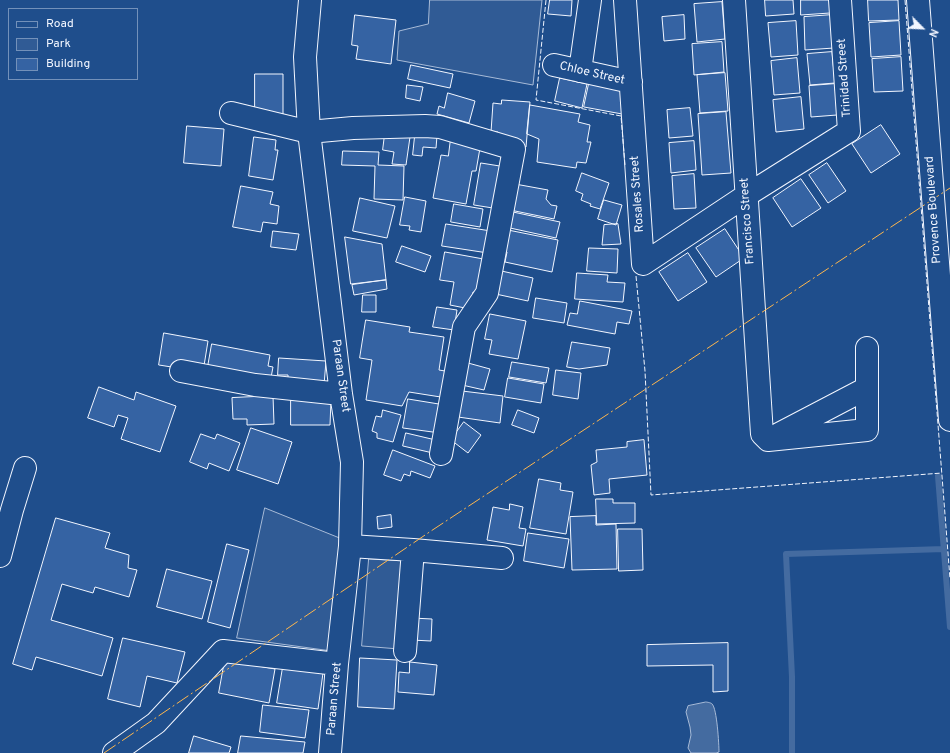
<!DOCTYPE html>
<style>
body{margin:0}
#map{position:relative;width:950px;height:753px;overflow:hidden;background:#1f4e8c;font-family:Overpass,sans-serif}
canvas{display:block}
.legend{position:absolute;left:8px;top:8px;width:130px;height:72px;box-sizing:border-box;background:#1f4e8c;border:1px solid #7391ba;margin:0;padding:5px 7px;list-style:none;font-size:12px;color:#f2f6ff}
.legend li{display:flex;align-items:center;gap:8px;height:20px}
.legend b{width:20px;border:1px solid #7391ba}
.north{position:absolute;left:902px;top:8px;width:40px;height:40px;-webkit-text-stroke:3px #1f4e8c;paint-order:stroke;rotate:114deg;font-size:11px;font-weight:700;line-height:16px;text-align:center;color:#f2f6ff}
.north::after{content:'';display:block;margin:auto;width:14px;height:18px;background:#f2f6ff;clip-path:polygon(50% 0,100% 100%,50% 72%,0 100%)}
</style>
<div id="map">
<canvas width="950" height="753"></canvas>
<ul class="legend">
<li><b style="height:5px;background:#1f4e8c"></b>Road</li>
<li><b style="height:11px;background:#305b95"></b>Park</li>
<li><b style="height:11px;background:#3563a3"></b>Building</li>
</ul>
<div class="north">N</div>
</div>
<script>
const ctx = document.querySelector('canvas').getContext('2d');
ctx.lineJoin = 'round';
function fill(path, color) {
  ctx.fillStyle = color;
  ctx.fill(path, 'evenodd');
}
function stroke(path, color, width, dash) {
  ctx.strokeStyle = color;
  ctx.lineWidth = width;
  ctx.lineCap = dash ? 'butt' : 'round';
  ctx.setLineDash(dash || []);
  ctx.stroke(path);
}
function label(font, color, halo, rows, align = 'center') {
  ctx.font = font + ' Overpass,sans-serif';
  ctx.lineWidth = 3;
  ctx.setLineDash([]);
  ctx.textBaseline = 'middle';
  ctx.strokeStyle = halo;
  ctx.fillStyle = color;
  for (const [text, x, y, turn = 0] of rows) {
    ctx.save();
    ctx.translate(x, y);
    ctx.rotate((+turn || 0) * Math.PI / 180);
    ctx.textAlign = isNaN(turn) ? turn : align;
    if (halo) ctx.strokeText(text, 0, 0);
    ctx.fillText(text, 0, 0);
    ctx.restore();
  }
}
const green = new Path2D(`
 M430,0h112l-9,85 -136,-25 2,-29 29,-7z
 M265,508l87,35 -13,109 -102,-14z
 M369,559l37,2 -7,88 -37,-3z`);
fill(green, '#305b95');
stroke(green, '#a8bbd7', 1);
const water = new Path2D(`
 M706,702c1,0 6,1 6,2 5,4 7,41 7,48l-3,1h-25l-3,-5 3,-13 -1,-8 -4,-15 2,-6z`);
fill(water, '#446ba0');
stroke(water, '#a8bbd7', 1);
stroke(new Path2D(`
 M938,476l12,151
 M792,753v-76l-6,-123 158,-5`), '#446ba0', 6);
const building = new Path2D(`
 M550,0h22l-1,16 -23,-2z
 M765,0h28l1,14 -28,2z
 M801,0h29v13l-29,2z
 M868,0h30l1,20 -30,1z
 M722,2l3,37 -28,3 -3,-38z
 M355,15l41,5 -5,44 -35,-5 2,-13 -6,-1z
 M684,15l1,24 -21,2 -2,-24z
 M832,15l2,33 -29,2 -1,-33z
 M796,21l2,34 -27,2 -3,-34z
 M899,21l2,34 -30,2 -2,-34z
 M722,42l2,30 -30,3 -2,-31z
 M832,52l3,31 -25,2 -3,-31z
 M901,57l2,34 -29,1 -2,-33z
 M797,58l3,35 -26,2 -3,-34z
 M411,65l42,9 -3,14 -42,-9z
 M725,73l3,38 -28,2 -3,-38z
 M255,74h28v43l-28,-4z
 M560,78l27,6 -5,24 -27,-7z
 M590,79l38,8 -6,27 -38,-7z
 M835,84l2,31 -26,2 -2,-31z
 M407,85l16,2 -3,14 -14,-3z
 M448,93l27,8 -6,22 -32,-9 2,-8 5,2z
 M801,97l3,32 -28,3 -3,-32z
 M502,100l28,2 -4,45 -17,-1 -11,-10v-4h-7l2,-29 8,1z
 M530,105l50,9 -2,8 12,3 -3,17h4l-5,21 -9,-1 -1,6 -39,-6 2,-23 -12,-5z
 M690,108l3,28 -24,2 -2,-28z
 M726,112l5,61 -29,2 -4,-61z
 M881,125l19,29 -29,19 -19,-29z
 M187,126l37,3 -3,37 -37,-3z
 M385,134l25,3 -4,28 -14,-1 2,-12 -11,-2z
 M415,136h22l-1,12 -13,-1 -1,9 -9,-1z
 M254,137l22,3 -1,10h3l-5,30 -24,-4z
 M451,138l29,10 -4,23h-4l-6,33 -33,-6 8,-43 7,1z
 M694,141l2,29 -25,3 -2,-30z
 M343,151l36,1 -1,13 26,1 -1,34 -29,-1 1,-33 -33,-1z
 M481,163l25,4 -7,42 -25,-4z
 M827,163l19,28 -18,12 -19,-28z
 M582,173l27,10 -9,26 -10,-3 1,-2 -10,-4 2,-6 -7,-3z
 M694,174l2,34 -22,1 -2,-33z
 M801,179l20,29 -29,19 -19,-29z
 M515,184l33,6 -2,9 5,6 6,1 -3,13 -44,-9z
 M241,186l32,6 -3,12 9,2 -2,18 -14,-2 -2,10 -28,-5z
 M405,197l21,4 -5,31 -12,-2 1,-4 -10,-1z
 M360,198l35,8 -8,32 -34,-7z
 M604,200l18,5 -6,20 -18,-6z
 M454,204l29,5 -3,18 -29,-5z
 M513,212l47,10 -4,16 -46,-10z
 M446,224l45,7 -3,22 -46,-7z
 M618,224l3,20 -19,1 2,-20z
 M725,229l19,29 -28,19 -20,-29z
 M508,230l50,10 -6,32 -47,-10 2,-10h-3z
 M273,231l26,3 -3,16 -25,-3z
 M345,237l37,7 4,36 -35,4z
 M402,246l29,10 -6,16 -29,-10z
 M589,248l29,1 -1,24 -30,-2z
 M445,252l44,8 -6,34 -10,-2 -3,17 -20,-4 4,-23 -14,-2z
 M688,253l19,29 -29,19 -19,-29z
 M497,270l36,8 -5,23 -37,-8z
 M577,273l31,2 -1,7 18,1 -2,19 -48,-3z
 M386,280l1,9 -33,6 -2,-10z
 M363,295h13v17h-14z
 M536,298l31,5 -3,20 -31,-5z
 M580,301l52,10 -3,13 -12,-2 -2,12 -48,-9 3,-12 7,1z
 M437,307l20,3 -3,20 -21,-3z
 M490,314l36,7 -8,38 -29,-5 3,-14 -7,-1z
 M366,320l44,7 -1,5 35,5 -5,33 12,2 -4,26 -38,-6 -7,14 -36,-6 6,-40 -12,-2z
 M164,333l44,8 -5,31 -44,-7z
 M572,342l38,6 -3,17 -28,4 -12,-2z
 M212,344l58,11 -2,11 5,1 -3,16 -63,-11z
 M279,358l47,3 -2,24 -36,-2v-8h-10z
 M512,362l37,6 -3,15 -37,-6z
 M468,363l22,6 -6,21 -22,-5z
 M556,370l25,3 -3,26 -25,-4z
 M508,378l36,6 -3,19 -36,-6z
 M99,387l35,13 2,-8 40,14 -16,46 -39,-13 7,-21 -10,-3 -4,12 -26,-9z
 M462,391l41,5 -3,27 -42,-6z
 M273,396l1,28 -27,1v-6h-14l-1,-21z
 M408,399l37,6 -5,28 -37,-5z
 M291,400h40l-1,25h-39z
 M383,410l18,5 -8,27 -16,-4v-5l-5,-2 4,-15 5,1z
 M518,410l21,8 -5,15 -22,-8z
 M464,422l17,13 -13,18 -17,-13z
 M251,428l41,14 -14,42 -41,-14z
 M406,433l34,8 -3,13 -34,-8z
 M201,434l14,5 2,-5 23,9 -11,28 -20,-8 -2,6 -17,-7z
 M644,440l3,35 -38,4 1,14 -16,2 -3,-30 6,-3 -1,-12 31,-3v-5z
 M393,450l42,16 -5,12 -19,-7 -1,5 -6,-2 -3,7 -17,-6z
 M539,479l22,4 -1,7 13,2 -7,42 -36,-6z
 M596,499h17v4h22v20l-38,1z
 M510,504l13,3 -4,21 7,1 -3,17 -36,-6 6,-33 16,3z
 M391,515l1,12 -14,2 -1,-12z
 M596,516v9l20,-1 1,45 -45,1 -2,-53z
 M56,518l54,15 -5,15 24,7 -1,13 9,2 -8,27 -34,-10 -2,6 -31,-9 -11,36 62,18 -11,38 -66,-19 -4,13 -19,-6z
 M618,529h24l1,41 -24,1z
 M528,533l41,6 -5,29 -40,-7z
 M227,544l22,6 -19,78 -22,-6z
 M167,569l45,12 -10,38 -45,-12z
 M412,618l20,1 -1,22 -20,-1z
 M123,638l62,14 -8,31 -30,-7 -7,31 -32,-8z
 M728,643v48l-15,1v-27l-66,1v-21z
 M360,658l37,2 -3,49 -36,-2z
 M225,660l50,9 -6,34 -50,-10z
 M410,662l27,3 -3,30 -36,-3 1,-20 10,1z
 M283,667l40,6 -5,36 -41,-6z
 M263,705l46,5 -4,28 -45,-6z
 M194,736l37,11 -2,6h-40z
 M241,736l64,6 -2,11h-65z`);
fill(building, '#3563a3');
stroke(building, '#f2f6ff', 1);
const minor = new Path2D(`
 M310,0l-5,57 4,75 32,262 11,68 -2,84 -13,118 -7,89
 M625,0l18,264 104,-69 102,-64 -9,-131
 M734,0l28,434 6,6 99,-10v-82
 M918,0l32,420
 M554,65l77,17
 M580,71l10,-71
 M231,113l78,19 44,-4 72,-2 15,1 27,8 47,14 -27,144 -23,34 -23,127
 M181,371l74,14 86,9
 M779,434l88,-46
 M350,546l63,4 89,8
 M0,556l12,-46 13,-42
 M405,651l8,-101
 M114,753l42,-30 67,-72 114,13`);
stroke(minor, '#f2f6ff', 24);
stroke(minor, '#1f4e8c', 22);
stroke(new Path2D(`
 M546,0l-10,100 85,16 4,49
 M905,0l45,579
 M636,276l9,95 6,124 291,-22`), '#f2f6ff', 1, [5, 2]);
stroke(new Path2D(`
 M104,753l327,-222 519,-343`), '#ffb74d', 1, [14, 3, 2, 3]);
label('12px', '#f2f6ff', '#1f4e8c', [
 ["Chloe Street",592,74,13],
 ["Trinidad Street",845,78,-94],
 ["Rosales Street",638,194,-94],
 ["Provence Boulevard",934,210,-94],
 ["Francisco Street",748,221,-94],
 ["Paraan Street",340,376,82],
 ["Paraan Street",335,699,-85]
]);
</script>
